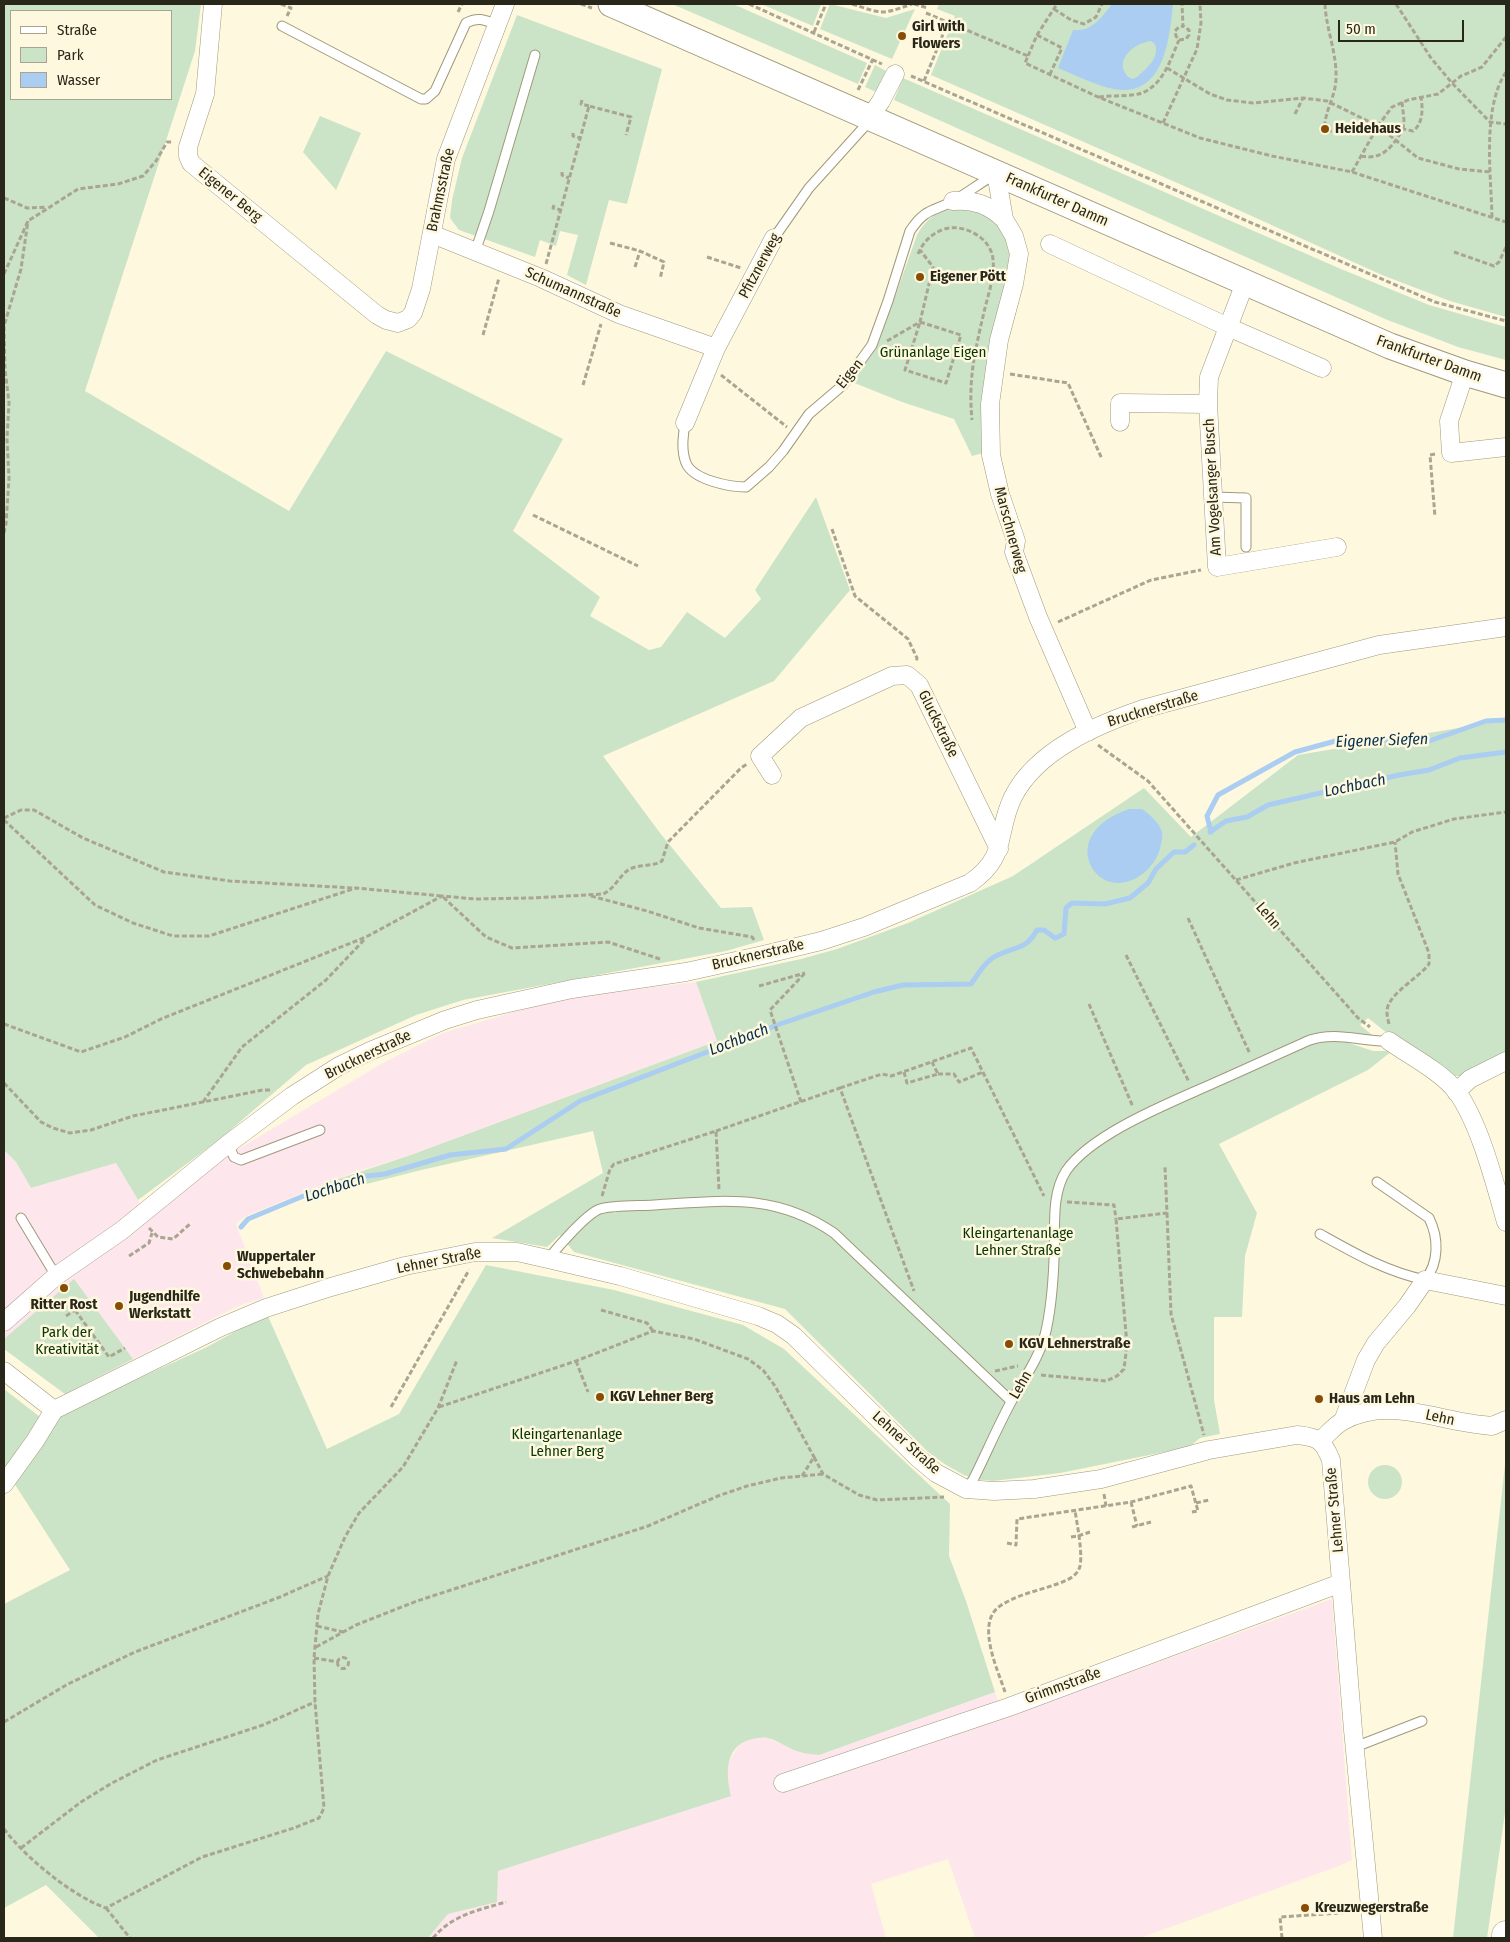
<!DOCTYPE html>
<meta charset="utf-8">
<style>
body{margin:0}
#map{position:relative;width:1510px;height:1942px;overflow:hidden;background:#fef8de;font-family:"Fira Sans Condensed",sans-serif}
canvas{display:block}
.frame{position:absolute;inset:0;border:5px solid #29261a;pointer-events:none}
.legend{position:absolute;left:10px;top:10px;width:162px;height:90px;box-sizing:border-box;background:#fef8de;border:1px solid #a9a490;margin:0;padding:6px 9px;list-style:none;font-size:15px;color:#29261a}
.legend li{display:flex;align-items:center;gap:10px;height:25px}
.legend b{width:25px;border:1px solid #a9a490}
.scale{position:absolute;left:1338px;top:20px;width:126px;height:22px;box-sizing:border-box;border:2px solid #29261a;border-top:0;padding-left:6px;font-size:15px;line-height:18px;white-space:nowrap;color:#29261a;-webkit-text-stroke:4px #fef8de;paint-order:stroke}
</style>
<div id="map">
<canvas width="1510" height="1942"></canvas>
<div class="frame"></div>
<ul class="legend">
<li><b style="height:6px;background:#fff"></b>Straße</li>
<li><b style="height:14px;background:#cbe4c7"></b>Park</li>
<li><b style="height:14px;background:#aacdf1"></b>Wasser</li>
</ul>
<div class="scale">50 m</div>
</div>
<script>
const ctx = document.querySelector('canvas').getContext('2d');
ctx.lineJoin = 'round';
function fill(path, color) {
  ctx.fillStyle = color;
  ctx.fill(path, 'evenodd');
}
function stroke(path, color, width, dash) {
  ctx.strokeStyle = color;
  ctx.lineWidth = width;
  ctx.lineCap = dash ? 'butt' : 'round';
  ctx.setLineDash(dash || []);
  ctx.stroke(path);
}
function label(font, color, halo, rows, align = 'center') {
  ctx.font = font + ' "Fira Sans Condensed",sans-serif';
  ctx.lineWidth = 5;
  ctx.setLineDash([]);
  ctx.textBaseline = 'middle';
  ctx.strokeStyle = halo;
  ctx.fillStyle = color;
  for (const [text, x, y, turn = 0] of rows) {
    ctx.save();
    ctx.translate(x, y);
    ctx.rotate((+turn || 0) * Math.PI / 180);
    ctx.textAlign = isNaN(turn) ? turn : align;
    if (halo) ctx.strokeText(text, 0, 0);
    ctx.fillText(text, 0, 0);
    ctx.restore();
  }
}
fill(new Path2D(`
 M696,982l21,59 -306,114 -59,18 -106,43 -10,8 28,74 -26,8 -173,88 -61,-45v-199l12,12 15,26 85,-25 33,56 52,-44 34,-24 148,-88 60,-30 118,-35z
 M1332,1599l20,261 -13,6 -199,72h-165l-27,-79 -77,25 15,54h-458l20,-24 48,-12 2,-31 232,-75 -3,-15 1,-18 11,-18 12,-6 8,-2 9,1 32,14 19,3 176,-63 9,26z`), '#fde7ec');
fill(new Path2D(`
 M4,4h197l-6,47 -110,340 204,120 97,-160 177,88 -50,92 87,66 -10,19 59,34 12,-3 26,-35 38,26 36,-39 -6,-9 61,-93 34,93 -76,91 -171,75 57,77 61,75 31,-1 12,33 -38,11 -263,49 -47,15 -110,50 -86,74 -82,61 -22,-37 -85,25 -15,-26 -12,-12zM11,11h160v88h-160z
 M672,4h61l134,59 -9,21z
 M761,4h60l-8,22z
 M830,4l56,14 29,-9 -23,50 -72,-30z
 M939,4h567v313l-56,-16 -68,-26 -159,-72 -292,-128 24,-59 -18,-7z
 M517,15l145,54 -35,135 -18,-4 -23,85 -19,-10 11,-40 -18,-4 -4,15 -16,-6 -5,17 -76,-27 -9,-12 2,-18 10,-42z
 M875,65l11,6 -10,21 -11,-5z
 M903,78l438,191 88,36 77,22v33l-48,-13 -73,-28 -491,-219z
 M320,116l41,17 -25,57 -33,-38z
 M966,207c7,2 16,4 23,8 14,9 20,27 21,42l-26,124 -1,72 -11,3 -18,-37 -52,-17 -50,-20 25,-35 40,-112c13,-22 25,-26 49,-28z
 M1506,720v335l-44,21h-10l-60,-39 -24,-19 -8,7 16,13 -22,-3 -5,8 24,8h19l-24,19 -149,74 38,69 -12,43 -3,61h-28v83l6,34 -20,4 -11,9 -129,26 -67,8 -19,-2 -10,-4 -18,-10 -18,-13 -143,-143 -211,-57 -14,-17 -13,12 -55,-9 111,-65 -10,-42 -176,40 -62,16 -21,8 -5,-13 82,-27 306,-114 -21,-59 105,-23 36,-10 71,-26 105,-47 131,-88 47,49 107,-82z
 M486,1265l128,25 129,35 41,24 166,155 -1,52 17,45 29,91 -176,63c-6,-1 -13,-1 -19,-3 -11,-3 -21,-11 -32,-14 -6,-1 -13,0 -19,2 -25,8 -23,35 -18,56l-233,75 -1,31 -49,12 -20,24h-329l-53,-53 -42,23v-304l66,-34 -56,-87 47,-69 146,-67 60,-33 60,135 72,-35z
 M74,1279l59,80 -68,35 -61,-45v-10z
 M4,1389l36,28 -36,52z
 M1506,1455v351l-19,132h-34z
 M1368 1482a17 17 0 1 1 34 0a17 17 0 1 1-34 0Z`), '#cbe4c7');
fill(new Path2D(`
 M1112,4h61c-4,43 -12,102 -71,82 -15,-5 -29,-12 -44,-18l15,-38c19,2 28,-12 39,-26zM1151,41l4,3c5,14 -9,25 -18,33l-4,2 -5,-2c-15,-17 6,-34 23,-36z
 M1129,809h13c8,6 17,13 20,23 1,3 0,8 -1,11 -3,30 -44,56 -67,28 -5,-7 -8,-17 -6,-25 4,-20 24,-31 41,-37z`), '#aacdf1');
stroke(new Path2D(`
 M1210,832l16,-11 21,-4 21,-12 131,-30 30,-5 31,-12 46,-6
 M1211,832l-4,-16 11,-21 77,-43 48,-13 86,2 57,-20 20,-1
 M241,1227l7,-8 65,-27 44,-15 28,-3 65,-19 56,-6 74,-48 200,-77 94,-32 29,-7 68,-1c8,-11 15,-24 27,-29 18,-9 28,-5 39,-25h7l11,8 9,-4 2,-26 6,-5 33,1 25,-6 18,-15 8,-14 18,-17h11l9,-7`), '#aacdf1', 5);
const lane = new Path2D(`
 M282,26l139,73h5l9,-8 31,-68c11,-6 18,-4 30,2
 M774,238l35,-50 55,-61 5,-8
 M475,252l14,-41 46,-156
 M685,423c-2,14 -4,27 1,40 7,17 44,24 60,24l23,-20 14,-16 26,-37 34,-29 29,-40 16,-44 22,-70c16,-24 24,-19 45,-31 12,-7 24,-16 37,-24
 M1213,497l33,1v49
 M228,1144l6,13 7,3 79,-30
 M21,1218l35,58
 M1320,1234c36,20 65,37 105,46 14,-17 14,-42 4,-62l-52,-36
 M548,1259c9,-11 39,-46 52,-50 14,-4 39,-3 54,-4 68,-4 120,-13 180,28l177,168
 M966,1489l7,-9c13,-26 24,-52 38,-78 12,-22 27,-42 34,-67 6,-24 8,-51 9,-75 2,-28 -4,-64 12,-89 26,-38 106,-69 148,-88 32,-14 64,-29 96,-43 27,-9 52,2 79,1
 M1355,1747l67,-26`);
const street = new Path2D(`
 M213,4l-8,90 -17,53v9l3,7 186,152 9,5 12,3 10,-4 5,-6 8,-24 25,-130 59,-155
 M870,117l11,-16 14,-27
 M996,173l8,46 10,17 5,18 -5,30 -15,56 -9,64 1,51 9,39 16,47 -2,11 24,65 50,115
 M953,201c21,-2 36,4 51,18
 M432,234l109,44 78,36 97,34
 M1050,244l178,83 94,41
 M1245,283l-36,94 -1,27 9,163 120,-20
 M1465,373l-16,48 2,32 55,-6
 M1120,422v-19l88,1
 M685,423l31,-75 58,-110
 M772,775l-12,-19 41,-38 91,-42 15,-1 12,10 80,164
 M1389,1041c21,15 53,31 68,51 23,32 38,92 49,130
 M1456,1092l14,-13 36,-18
 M4,1322l52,-46 65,-45 107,-87 64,-48 47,-30 31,-15 75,-31 32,-10 95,-21 114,-17 77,-17 58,-14 43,-14 106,-44c39,-27 25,-49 43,-86 23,-46 83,-72 130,-88l236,-64 127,-18
 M4,1371l50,39
 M54,1410l167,-83 45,-19 65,-21 74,-21 70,-14h42l31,7 72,17 138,40 19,8 17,12 124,122 18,15 30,16 28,2 40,-2 67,-10 108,-29 88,-15c21,2 26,5 34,25l22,270 20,208
 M1343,1421l23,-61 10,-17 31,-37 18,-26 81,16
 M1320,1441c8,-7 15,-16 23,-20 44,-25 95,0 140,4l9,1 14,-6
 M4,1484l31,-43 19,-31
 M783,1783l226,-76 332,-124`);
const secondary = new Path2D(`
 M611,4l779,342 75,27 41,12`);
const highway = new Path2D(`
 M1506,1938v-3`);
stroke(lane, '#a0997b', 11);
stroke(street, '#a0997b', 19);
stroke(secondary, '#a0997b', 27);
stroke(highway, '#a0997b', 29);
stroke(new Path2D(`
 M281,4l10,4 -4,8
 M581,4l11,4
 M749,4l133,60
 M852,4c31,10 29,11 60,0
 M914,4l14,4
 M1325,4c1,25 12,49 11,74 0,16 -9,29 -11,45l5,8 26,-4 15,-4
 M1396,4l35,54 21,25 38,39 16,2
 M1054,9l17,11 13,4 12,-7 6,-13
 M458,12l4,-8
 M926,13l102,43 -3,7 73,34 102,41 72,18 80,16 154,50
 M814,32l12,-28
 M1037,35l25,13 -12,26
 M1179,40l7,-1 3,-4v-5l-6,-4
 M1028,56l9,-21 20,-31
 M1167,68l43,26 17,6 26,3 50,-5 24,3 51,25 40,32 41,11 32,3
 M911,76l524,226 71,19
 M924,81l24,-59
 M858,90l15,-31
 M1099,97c14,-2 31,0 43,-4 22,-9 29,-35 37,-53l-3,-4 -1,-5 4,-4 4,-1 -1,-22
 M582,100l-1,4 8,2
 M1402,102l2,18 -1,9
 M1295,114l8,-16
 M1163,123l34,-74 4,-26 -1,-19
 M573,133v3l7,2
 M1361,156c21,5 32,-10 42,-27l10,2c10,-7 10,-22 8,-34
 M562,172v3l7,3
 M1352,172l26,-46 14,-19 16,-7 30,-6 23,-18 21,-9 24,-30
 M4,198l23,10 20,-1
 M554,205l-1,3 8,2
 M1492,217c-1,-43 -10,-109 14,-145
 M610,243l30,8 24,11 -4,17
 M1454,252l40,14 5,-4 7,-15
 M918,254c5,-12 13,-20 26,-25 20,-6 47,9 49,30 2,17 -5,36 -9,53 -9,39 -16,67 -12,108
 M707,257l34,11
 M546,264l43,-158 42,11 -5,18
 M635,267l5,-16
 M4,274l24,-53 50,-32 40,-5 25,-8 13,-15 11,-19h6
 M920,322l41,13 -15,48 -41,-13z
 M483,335l16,-57
 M887,341l33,-19 13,-55 -13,-17
 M1010,374l58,9 34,76
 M721,375l66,52
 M583,385l18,-61
 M1435,454l-5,1 5,62
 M533,515l105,51
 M832,529l23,67 53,43 9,19 -1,4
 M4,533l2,-9 3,-46 -2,-39 2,-36 -4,-34 -1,-43 17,-57 7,-48
 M1058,622l93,-42 50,-10
 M1098,745l50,36 210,237 12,9
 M4,818l17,-8h13l49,28 81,34 66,9 123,7
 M4,820l91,85 38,18 40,13h36l147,-48 86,8 44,41 26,11 96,-6 52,17
 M1236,880l58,-17 101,-21 17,-10 42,-13 52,-7
 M591,896l56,15 52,17 53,9 3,4
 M1188,918l62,136
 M1126,955l63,127
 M759,986l46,-13
 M1089,1004l44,103
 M4,1024l77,28 44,-15 36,-18 205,-82 76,-41 33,3 57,-1 71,-4c13,-6 16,-19 27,-25 10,-5 22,-2 32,-8l6,-19 73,-74 6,-4
 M1389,1024c-1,-4 -2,-8 -2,-12 -1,-17 32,-34 42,-48v-11l-31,-79 -3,-32
 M904,1072l3,11 31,-9 -6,-12
 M938,1074h16l5,8 24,-10
 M4,1083l37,39 12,6 17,5 21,-3 42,-14 130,-26h9
 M840,1088l42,-14 9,2 6,-2 74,-26 73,148
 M203,1102l39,-55 84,-67 38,-40
 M801,1102l-31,-92 35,-37
 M716,1131l124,-43 74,203
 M602,1196l8,-27 4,-5 102,-33 3,59
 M1067,1202l47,3 2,14
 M1167,1213l4,101 33,121
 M149,1228l9,9 15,2 18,-16
 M129,1256l20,-13 3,-10
 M75,1310l34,47 16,-9
 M601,1310l46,13 6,8
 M66,1316l24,-16
 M576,1361l12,31
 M995,1371l23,-5
 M1041,1375l65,6 11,-5 7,-7 3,-24 -11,-126 51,-6 -2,-46
 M391,1407l78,-137
 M439,1407l137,-46 77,-30 41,8 54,20 15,11 12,16 39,71
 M802,1476l12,-19 9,17 36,21 18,5 67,-3
 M1104,1494l2,12
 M1131,1502l6,24
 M1196,1503l13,-3
 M1132,1527l19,-5
 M1071,1537l7,-1 12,-4
 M1007,1543l9,2 1,-26 114,-17 60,-16 7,25 -6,1
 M317,1626l26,6
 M316,1647l40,-22 61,-24 231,-75 70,-30 29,-10 34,-8 42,-4
 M337.5 1663a5.5 5.5 0 1 1 11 0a5.5 5.5 0 1 1-11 0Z
 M314,1658l24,4
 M1005,1692c-7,-22 -30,-69 -5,-86 16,-11 37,-15 54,-21 9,-3 21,-7 25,-16 5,-10 -2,-46 -4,-58
 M4,1722l64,-38 67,-32 145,-55 48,-21
 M4,1829c22,29 68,67 102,79l96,-51 92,-29 25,-10 5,-10 -9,-106 -1,-44 4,-44 10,-38 17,-39 14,-24 44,-46 35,-59 19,-48
 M21,1848l60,-46 31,-19 45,-23 106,-35 52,-23
 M106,1908l24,30
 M433,1938c19,-23 46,-28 73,-36
 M1282,1938l-2,-21 75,-5`), '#aaa591', 3, [5, 2.5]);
stroke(lane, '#fff', 9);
stroke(street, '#fff', 18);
stroke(secondary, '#fff', 25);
stroke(highway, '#fff', 28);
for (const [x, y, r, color] of [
 [902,36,5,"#874d05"],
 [1325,129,5,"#874d05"],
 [920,277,5,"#874d05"],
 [227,1266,5,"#874d05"],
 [64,1288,5,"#874d05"],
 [119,1306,5,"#874d05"],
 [1009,1344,5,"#874d05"],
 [600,1397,5,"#874d05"],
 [1319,1399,5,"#874d05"],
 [1305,1908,5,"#874d05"]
]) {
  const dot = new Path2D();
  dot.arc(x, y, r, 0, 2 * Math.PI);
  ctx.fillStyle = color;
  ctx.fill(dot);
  stroke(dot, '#fef8de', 2);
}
label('bold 15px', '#29261a', '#fef8de', [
 ["Girl with",912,27],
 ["Flowers",912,44],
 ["Heidehaus",1335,129],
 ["Eigener Pött",930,277],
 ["Wuppertaler",237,1257],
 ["Schwebebahn",237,1274],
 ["Jugendhilfe",129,1297],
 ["Werkstatt",129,1314],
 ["Ritter Rost",64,1305,"center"],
 ["KGV Lehnerstraße",1019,1344],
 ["KGV Lehner Berg",610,1397],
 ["Haus am Lehn",1329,1399],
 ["Kreuzwegerstraße",1315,1908]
], 'left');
label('15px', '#29261a', '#fef8de', [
 ["Brahmsstraße",441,190,-78],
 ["Eigener Berg",230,195,39],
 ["Frankfurter Damm",1057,200,24],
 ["Pfitznerweg",760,266,-62],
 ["Schumannstraße",573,293,24],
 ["Frankfurter Damm",1429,359,20],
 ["Eigen",850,374,-51],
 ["Am Vogelsanger Busch",1213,487,-93],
 ["Marschnerweg",1010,530,75],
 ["Brucknerstraße",1153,709,-17],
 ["Gluckstraße",938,724,64],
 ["Lehn",1268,916,49],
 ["Brucknerstraße",758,955,-13],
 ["Brucknerstraße",368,1055,-26],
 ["Lehner Straße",439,1261,-11],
 ["Lehn",1021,1385,-60],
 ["Lehn",1440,1418,12],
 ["Lehner Straße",906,1443,42],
 ["Lehner Straße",1335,1510,-95],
 ["Grimmstraße",1063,1686,-20]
]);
label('15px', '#083603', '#fef8de', [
 ["Grünanlage Eigen",933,353],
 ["Kleingartenanlage",1018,1234],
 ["Lehner Straße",1018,1251],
 ["Park der",67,1333],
 ["Kreativität",67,1350],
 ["Kleingartenanlage",567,1435],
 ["Lehner Berg",567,1452]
]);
label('italic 16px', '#062e4f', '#fef8de', [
 ["Eigener Siefen",1382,741,-2],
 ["Lochbach",1355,786,-12],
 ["Lochbach",739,1040,-21],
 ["Lochbach",335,1188,-18]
]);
</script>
